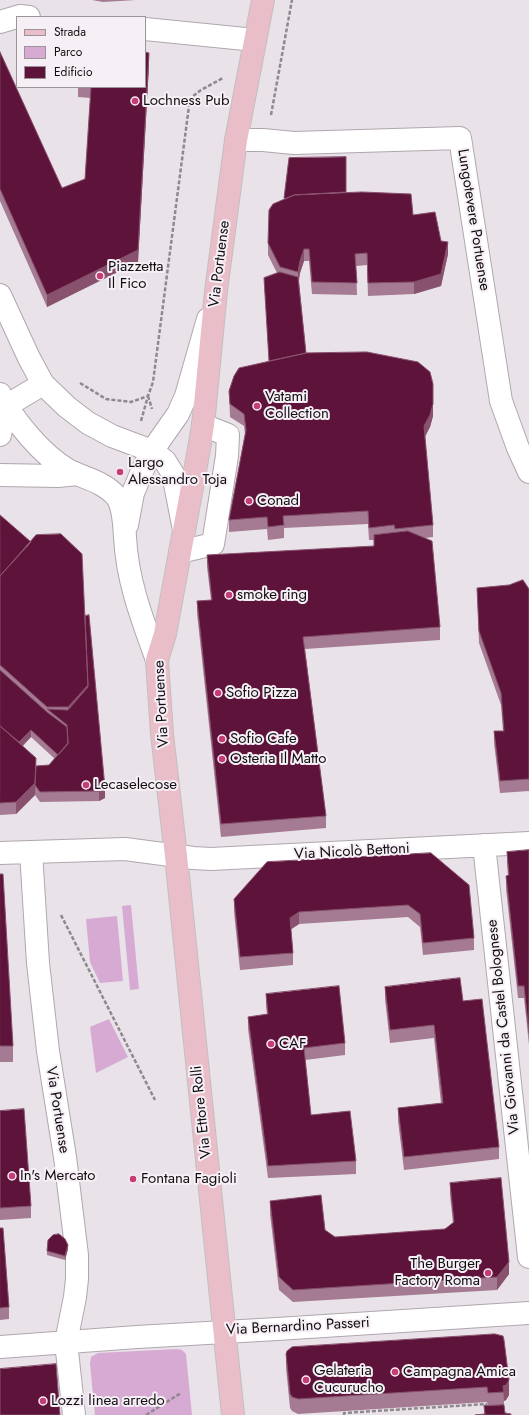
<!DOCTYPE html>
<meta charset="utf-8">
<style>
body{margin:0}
#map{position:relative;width:529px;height:1415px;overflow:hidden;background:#eae2e9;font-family:Jost,sans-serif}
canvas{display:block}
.legend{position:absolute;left:16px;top:16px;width:130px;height:72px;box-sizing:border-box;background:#f7eff6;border:1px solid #9b959a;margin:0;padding:5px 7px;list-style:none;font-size:12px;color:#100d10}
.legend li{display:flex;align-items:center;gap:8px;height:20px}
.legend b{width:20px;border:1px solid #9b959a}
</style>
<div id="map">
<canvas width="529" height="1415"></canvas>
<ul class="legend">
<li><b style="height:5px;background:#e9bec8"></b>Strada</li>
<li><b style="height:11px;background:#d7aad3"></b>Parco</li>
<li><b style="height:11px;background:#5e143a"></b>Edificio</li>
</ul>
</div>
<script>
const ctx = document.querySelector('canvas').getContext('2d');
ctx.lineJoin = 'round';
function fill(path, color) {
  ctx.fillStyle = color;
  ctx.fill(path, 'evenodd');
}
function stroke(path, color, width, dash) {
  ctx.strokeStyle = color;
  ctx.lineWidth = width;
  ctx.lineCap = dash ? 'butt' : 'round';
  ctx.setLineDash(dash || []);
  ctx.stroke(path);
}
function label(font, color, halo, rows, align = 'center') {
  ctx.font = font + ' Jost,sans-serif';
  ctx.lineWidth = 4;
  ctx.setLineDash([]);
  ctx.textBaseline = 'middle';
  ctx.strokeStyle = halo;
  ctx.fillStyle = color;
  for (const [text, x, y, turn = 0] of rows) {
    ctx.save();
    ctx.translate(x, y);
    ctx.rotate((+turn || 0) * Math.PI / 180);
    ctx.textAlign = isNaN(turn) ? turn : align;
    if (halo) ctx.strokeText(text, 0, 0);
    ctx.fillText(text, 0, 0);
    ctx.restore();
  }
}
fill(new Path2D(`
 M131,905l8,84 -9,1 -8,-84z
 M117,916l6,65 -23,2 -10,-21 -4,-43z
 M109,1019l19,38 -32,16 -6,-46z
 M177,1349l5,1 4,4 6,61h-97l-5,-51 1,-7 7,-4z`), '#d7aad3');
const minor = new Path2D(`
 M0,22l20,-6 9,1
 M145,29l110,11
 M236,140h27l31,3 166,-5 41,263 17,47 11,24
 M0,295l29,63 14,26 24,23 21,16 24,13 40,15 26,-37 8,-18 22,-77
 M0,394c14,27 42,61 68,76 16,8 36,12 48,26 8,10 8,28 9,41 2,43 17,82 32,123
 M6,406l37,-22
 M0,435l6,-29
 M0,475l58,1 19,-2
 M127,525l6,-32 9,-22 10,-20 13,10 8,13 11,56
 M180,552l33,-8 14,-88 1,-21 -25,-10
 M484,845l45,412
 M31,852l7,111 10,88 17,106 12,98v24l-2,18 -9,45 8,73
 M0,853l125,-4 68,9 18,1 318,-16
 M0,1347l137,-10 140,-8 252,-16`);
const major = new Path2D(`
 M233,1415l-57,-559 -14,-122 -5,-74 8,-26 34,-185 4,-24 13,-134 20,-151 27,-140`);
stroke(minor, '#afa7ae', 24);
stroke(major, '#c1c0c1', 24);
stroke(new Path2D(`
 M271,115l21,-115
 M80,383l26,16 25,3 17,-6 5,-14 36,-276 3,-9 9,-7 22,-12
 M148,396l4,13
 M141,421l7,-25
 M61,915l94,185
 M146,1415l35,-22
 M344,1415v-2l142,-9 1,11`), '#8e898e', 2.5, [4, 2]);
stroke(minor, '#fff', 22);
stroke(major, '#e9bec8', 22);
fill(new Path2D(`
 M92,0h44l-33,2z
 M0,52l62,136 23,-9 6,-81 -13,-1v-10h67l4,-22 -11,197 -91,45 -47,-106z
 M346,192l67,23 28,26 7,13 -7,32 -27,8 -46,2 -1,-31 -11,1 1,29 -45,-1 -3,-33h-5l-4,12 -1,8 7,72 127,44v19l-3,11 -5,10 8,88v12l-8,1 15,89v13l-135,9 21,167v12l-105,9 -24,-224v-12l14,-1 -4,-33v-12l167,-8v-7h-5l-1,-16 -84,4v10l-16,2 -1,-11 -38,3v-12l16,-86 -1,-8 -14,-9 -1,-26 40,-30 -5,-83 13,-5 -9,-18v-12z
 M0,515l85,101 20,182 -6,3 -59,1 -5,-7 -19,19 -16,1zM31,737l24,22 -6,6 -13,1 -13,-20z
 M477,588l52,1v202l-29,2 -6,-50v-12h9l-2,-26 -22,-62z
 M529,850v195l-5,-47h-6l-12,-109v-13h2l-1,-12v-12z
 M431,853l43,85v12l-51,5 -3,-28 -12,-10 -109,7 -8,5 2,24v12l-53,5 -6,-58v-13z
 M0,874l13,172v16h-13z
 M385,987l78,14 36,146v12l-95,11 -6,-49v-13l43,-5 -7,-65 -44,5 -5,-44z
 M266,994l79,49v12l-40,5 6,55 45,46v13l-88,4 -20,-149v-12l19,-3 -1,-7z
 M0,1111l31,95v12l-31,2z
 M450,1183l59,91 -12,16 -204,12 -14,-12 -9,-76v-13l55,29 10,7 110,-8 8,-6 -3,-28z
 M0,1228l9,79v12l-9,1z
 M68,1249l-3,11 -18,-5v-4z
 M495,1334l14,61 -3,5 -2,1v4l-20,9v-8h4l-1,-4 -189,12 -6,-3 -2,-3 -4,-40v-14z`), '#a47b92');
fill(new Path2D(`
 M149,53v12l-11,197 -91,45v-12z
 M448,242v12l-7,32 -27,8v-12z
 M304,249v12l-4,12 -2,11v-12l2,-11z
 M433,384v32l-3,11 -6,11v-12z
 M88,685v12l-20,23v-13z
 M31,730v7l-15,15v-7z
 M36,758l-1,37 -19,19v-12z
 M105,788v10l-6,3v-10z
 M299,912v12l-9,6v-12z
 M68,1245v4l-3,11v-4z
 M509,1262v12l-12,16v-13z
 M509,1380v15l-3,5 -2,1 -1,-15z`), '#88526e');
const building = new Path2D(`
 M0,52l62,136 23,-9 6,-92h54v-35l4,1 -11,197 -91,45 -47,-106z
 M346,157v35l-52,3 -9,4 -1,-1 5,-40z
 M362,192l49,2 2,21 22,-3 6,29 7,1 -7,32 -27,8 -46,1 -1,-30 -12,1 2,29 -45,-1 -3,-33h-5l-4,12 -2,11 -18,-5 -12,-24 1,-33 4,-6 21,-9z
 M280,272l18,5 8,76 -37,8 -5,-83z
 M367,352l51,10 12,10 3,12v20l-3,11 -6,11 9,99 -38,4 -1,-4 -25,3 -1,-17 -85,5 1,9 -16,2 -1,-10 -38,3 17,-90 -2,-16 -14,-10 -1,-13 5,-15 5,-8 67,-15z
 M0,515l31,27 -31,34z
 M408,531l24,10 8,86 -137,10 23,179 -105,8 -24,-223 15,-1 -5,-45 167,-9v-11z
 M61,534l21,20 6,131 -20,22h-21l-47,-42v-89l36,-41z
 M523,580l6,9v190l-29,2 -6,-50h10l-3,-38 -22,-62 -2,-43 32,-3z
 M89,615l16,173 -6,3 -59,1 -5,-7 1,-19 13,-1 19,-22 -1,-18 -20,-16 21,1 20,-23 -3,-71z
 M0,670l47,42 20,15 1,17 -10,11 -27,-25 -12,12 -19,-16z
 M0,726l36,32 -1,25 -19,19 -16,1z
 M529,850v183l-5,-47h-6l-12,-110 3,-1 -2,-23z
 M431,853l38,32 5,53 -51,5 -3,-29 -12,-9 -109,7 -9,6 3,35 -53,4 -6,-58 33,-37z
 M0,874h3l10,172h-13z
 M460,978l3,23 19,-2 17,148 -95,10 -6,-49 45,-5 -9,-78 -44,5 -5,-43z
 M339,986l6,57 -41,5 7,67 39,-4 6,50 -88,5 -20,-149 20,-3 -2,-20z
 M24,1109l7,97 -31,2v-97z
 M501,1178l8,84 -12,15 -204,13 -14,-13 -9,-76 51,-6 4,35 10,7 110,-8 9,-7 -4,-39z
 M0,1228h3l6,79 -9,1z
 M59,1234l6,5 3,6 -3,11 -18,-5 1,-11 5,-5z
 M495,1334l8,2 1,4 5,40 -3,5 -3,1 1,6 -16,1 -1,-6 -189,12 -6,-2 -2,-3 -4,-40 1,-3 5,-4z
 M56,1364l4,51h-60v-46z
 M504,1405l1,8 6,1v1h-36l10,-1 -1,-8z`);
fill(building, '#5e143a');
stroke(building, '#88526e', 1);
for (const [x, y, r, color] of [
 [135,101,4,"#c63c76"],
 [100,276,4,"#c63c76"],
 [257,406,4,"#c63c76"],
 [120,472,4,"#c63c76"],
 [249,501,4,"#c63c76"],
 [229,595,4,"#c63c76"],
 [218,693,4,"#c63c76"],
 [222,739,4,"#c63c76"],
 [222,759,4,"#c63c76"],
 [86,785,4,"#c63c76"],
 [271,1044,4,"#c63c76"],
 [12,1176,4,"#c63c76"],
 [133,1179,4,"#c63c76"],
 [488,1273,4,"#c63c76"],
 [395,1372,4,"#c63c76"],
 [306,1380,4,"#c63c76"],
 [43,1401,4,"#c63c76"]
]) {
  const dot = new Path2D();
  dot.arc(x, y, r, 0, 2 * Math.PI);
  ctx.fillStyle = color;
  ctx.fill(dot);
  stroke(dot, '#f7eff6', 1.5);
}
label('15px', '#100d10', '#f7eff6', [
 ["Lochness Pub",143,101],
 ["Piazzetta",108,267],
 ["Il Fico",108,284],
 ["Vatami",265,397],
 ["Collection",265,414],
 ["Largo",128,463],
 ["Alessandro Toja",128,480],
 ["Conad",257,501],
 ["smoke ring",237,595],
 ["Sofio Pizza",226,693],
 ["Sofio Cafe",230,739],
 ["Osteria Il Matto",230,759],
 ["Lecaselecose",94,785],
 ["CAF",279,1044],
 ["In's Mercato",20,1176],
 ["Fontana Fagioli",141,1179],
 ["The Burger",480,1264,"right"],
 ["Factory Roma",480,1281,"right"],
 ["Gelateria",314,1371],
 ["Cucurucho",314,1388],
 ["Campagna Amica",403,1372],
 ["Lozzi linea arredo",51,1401]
], 'left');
label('15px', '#100d10', '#f7eff6', [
 ["Lungotevere Portuense",473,220,81],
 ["Via Portuense",220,264,-83],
 ["Via Portuense",162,704,-93],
 ["Via Nicolò Bettoni",352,852,-3],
 ["Via Giovanni da Castel Bolognese",504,1027,-96],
 ["Via Portuense",57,1110,81],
 ["Via Ettore Rolli",202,1112,-96],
 ["Via Bernardino Passeri",298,1327,-3]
]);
</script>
